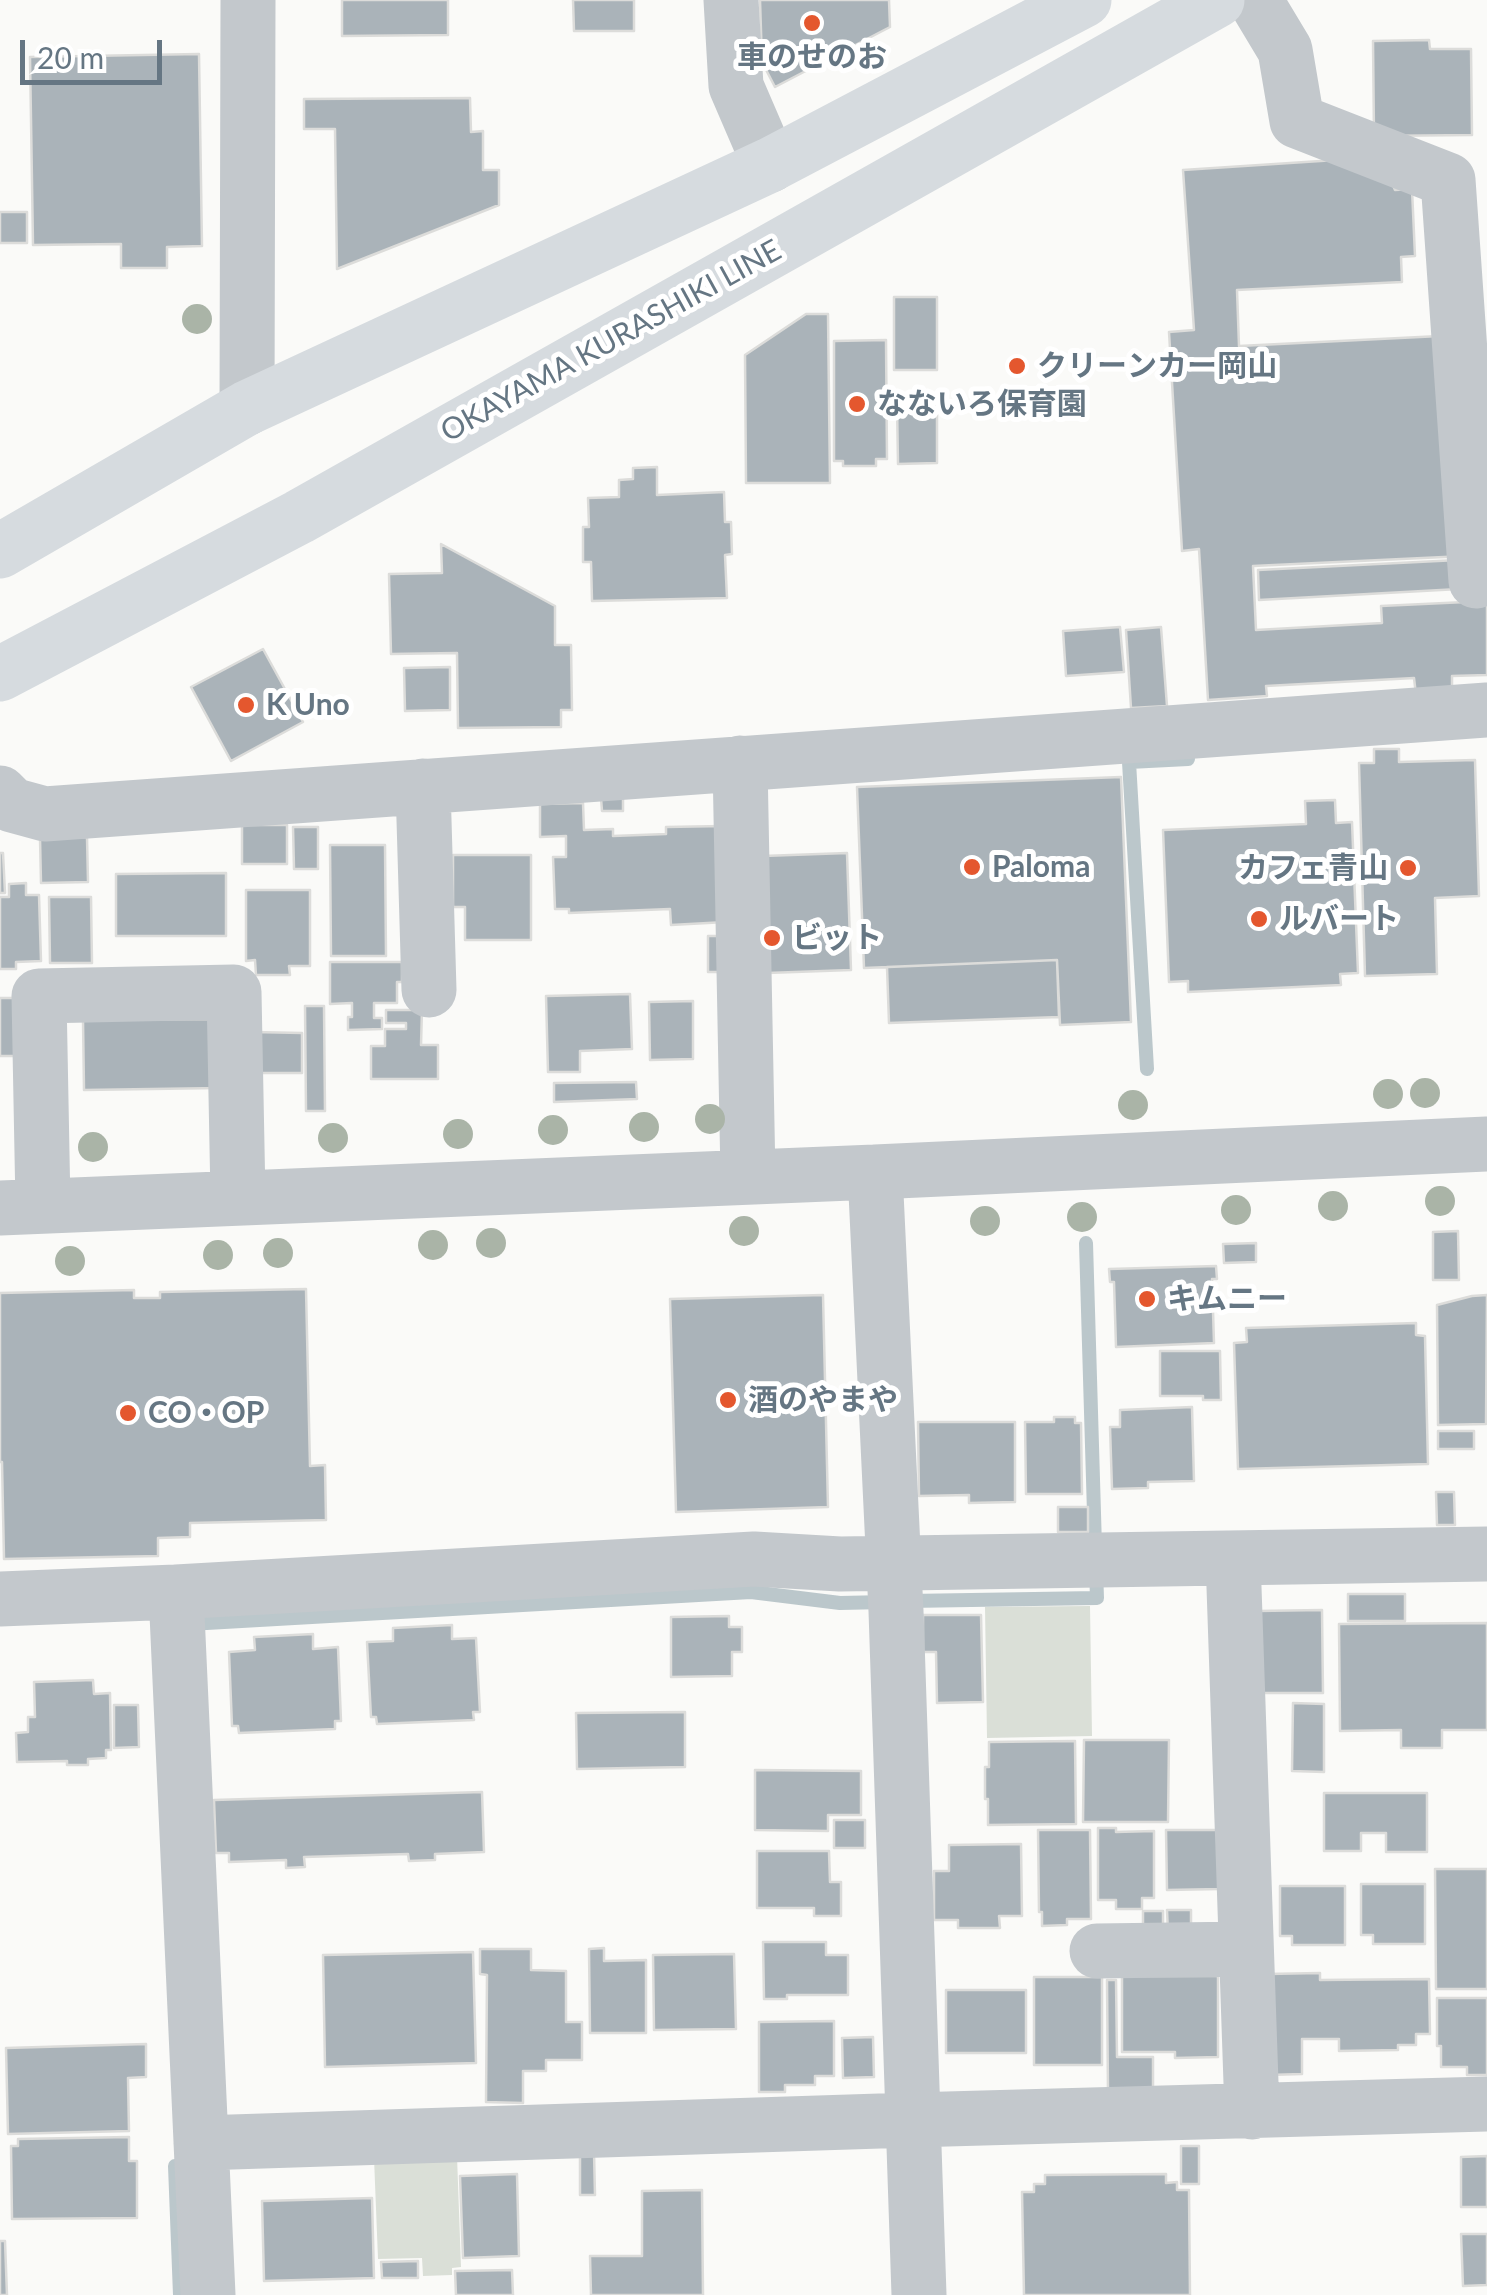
<!DOCTYPE html>
<meta charset="utf-8">
<style>
body{margin:0}
#map{position:relative;width:1487px;height:2295px;overflow:hidden;background:#fafaf8;font-family:Lato,sans-serif}
canvas{display:block}
.scale{position:absolute;left:20px;top:40px;width:142px;height:45px;box-sizing:border-box;border:5px solid #657683;border-top:0;padding-left:12px;font-size:30px;line-height:35px;white-space:nowrap;color:#657683;-webkit-text-stroke:8px #fff;paint-order:stroke}
</style>
<div id="map">
<canvas width="1487" height="2295"></canvas>
<div class="scale">20 m</div>
</div>
<script>
const ctx = document.querySelector('canvas').getContext('2d');
ctx.lineJoin = 'round';
function fill(path, color) {
  ctx.fillStyle = color;
  ctx.fill(path, 'evenodd');
}
function stroke(path, color, width, dash) {
  ctx.strokeStyle = color;
  ctx.lineWidth = width;
  ctx.lineCap = dash ? 'butt' : 'round';
  ctx.setLineDash(dash || []);
  ctx.stroke(path);
}
function label(font, color, halo, rows, align = 'center') {
  ctx.font = font + ' Lato,"Noto Sans JP",sans-serif';
  ctx.lineWidth = 10;
  ctx.setLineDash([]);
  ctx.textBaseline = 'middle';
  ctx.strokeStyle = halo;
  ctx.fillStyle = color;
  for (const [text, x, y, turn = 0] of rows) {
    ctx.save();
    ctx.translate(x, y);
    ctx.rotate((+turn || 0) * Math.PI / 180);
    ctx.textAlign = isNaN(turn) ? turn : align;
    if (halo) ctx.strokeText(text, 0, 0);
    ctx.fillText(text, 0, 0);
    ctx.restore();
  }
}
fill(new Path2D(`
 M1090,1606l2,130 -105,2 -2,-131z
 M457,2156l4,111 -9,1v7l-29,1 -1,-18 -44,1 -4,-101z`), '#dadfd7');
stroke(new Path2D(`
 M1147,1069l-18,-307 59,-3
 M1086,1243l9,304
 M908,1601l189,-3 -1,-29
 M189,1624l562,-32 89,11 46,-1
 M175,2166l5,129`), '#bbc7cb', 14);
const building = new Path2D(`
 M342,0h106v35l-106,1z
 M573,0h61v31h-60z
 M760,0h129l1,27 -115,60 -13,-25z
 M1429,40l1,9h41l1,86 -98,1 -1,-95z
 M199,54l3,192 -35,1v21h-46v-24l-88,1 -3,-188z
 M470,98l1,34 12,-1v39h16v35l-162,64 -2,-140h-31v-30z
 M1351,159l36,12 8,19 17,-1 3,67 -14,1 1,25 -165,8 2,56 201,-10 25,220 -212,10 3,64 126,-7 -1,-17 106,-5v74l-35,1v16l-36,3 -2,-17 -148,8 1,10 -59,4 -9,-151 -17,2 -13,-219 25,-2 -11,-160z
 M0,212h27v31h-27z
 M894,297h43v73h-43z
 M806,314h22l2,169h-84l-1,-128z
 M886,340l1,119h-11v7h-33v-5h-9v-120z
 M937,403v60l-39,1 -1,-60z
 M657,467v28l67,-3 1,30h6l1,32 -7,1 2,43 -135,3 -1,-39h-8v-35h6l-1,-29 31,-1v-17l14,-1v-11z
 M441,544l114,62v39h16l1,65h-11v17l-103,1 -1,-75 -66,1 -2,-80 53,-1z
 M1458,560l1,29 -200,11 -1,-30z
 M1120,627l4,45 -58,4 -3,-45z
 M1161,627l6,79 -36,2 -5,-78z
 M263,649l40,73 -72,39 -40,-74z
 M450,667v43l-45,1 -1,-43z
 M1374,749h25v13l76,-2 4,136 -44,2 2,76 -72,2 -6,-213h15z
 M1121,777l10,245 -71,3 -3,-65 -193,8 -7,-181z
 M623,797v14h-21l-1,-13z
 M1335,800l1,23 16,-1 6,151 -18,1 1,11 -153,7v-11l-19,1 -6,-152 143,-6 -1,-23z
 M583,803l1,27 29,-1v7l53,-2v-7l57,-1 3,96 -55,3 -1,-16 -101,4v-4h-14l-2,-52h13v-21l-26,1v-33z
 M242,825h45v39h-45z
 M293,827h25v42h-24z
 M87,837l1,45 -47,1 -1,-45z
 M330,845h55l1,111h-55z
 M0,853h3l2,40h-5z
 M847,853l4,117 -84,3 -4,-117z
 M453,855h78v85h-66v-33h-12z
 M226,873v63h-110v-62z
 M26,883v12h13l2,66 -25,1v7h-16v-72h9v-13z
 M246,890h64v76h-21l1,9h-34l-1,-15 -9,1z
 M49,897h42l1,66h-42z
 M708,936h15v36h-15z
 M1057,960l2,57 -170,6 -2,-56z
 M330,962h72v20h-5v21h-23v15h8v11l-34,1v-13h4v-14l-22,1z
 M630,994l2,55 -52,2v21h-32l-2,-76z
 M0,998h20v58h-20z
 M693,1001v58l-43,1 -1,-58z
 M305,1006h19l1,105h-19z
 M386,1010h36l-1,35h17v34h-67v-33h14v-17h21v-6h-20z
 M218,1019l1,69 -135,2 -1,-70z
 M253,1032l49,1v40h-49z
 M636,1082l1,17 -83,3v-19z
 M1458,1231l1,49h-26v-48z
 M1256,1243v19l-32,1 -1,-19z
 M1216,1266l1,13h-5l2,64 -98,4 -2,-65h-4l-1,-13z
 M306,1289l4,177 15,-1 1,55 -136,3v14l-32,1v18l-154,3 -2,-97h-2v-169l134,-3v8h26v-6z
 M823,1295l5,212 -152,5 -6,-213z
 M1487,1295l-1,129 -48,1 -1,-120 35,-9z
 M1416,1323v12l9,1 3,128 -190,5 -4,-126 13,-1 -1,-14z
 M1160,1351h60l1,49h-18v-4h-43z
 M1192,1407l2,74 -46,1v6l-36,1 -2,-62h10v-17z
 M1054,1417h21v6h6l1,71h-56l-1,-72h29z
 M918,1422h97v80l-46,1v-8l-50,1z
 M1438,1431h36v18h-36z
 M1436,1492h18l1,33h-18z
 M1058,1507h30v25h-30z
 M1348,1594h57v27h-57z
 M1322,1610l1,83h-66v-82z
 M923,1615h58l2,87 -46,1 -1,-51h-13z
 M729,1616v11h13v25h-10v24l-61,1v-60z
 M1487,1623v107h-45v18h-41v-18l-61,1 -1,-107z
 M452,1625v14l24,-1 4,74h-7l1,8 -97,4 -1,-7h-5l-4,-75 26,-1v-13z
 M313,1634v15l25,-2 3,74h-6v8l-96,4 -1,-7h-6l-3,-74 26,-2 -1,-13z
 M93,1680l1,14 16,-1 1,57h-5v8l-18,1v6h-21v-4l-50,1 -1,-29 12,-1v-15h7l-1,-35z
 M1293,1703l31,1v68l-32,-1z
 M114,1705h24l1,42 -25,1z
 M685,1712v55l-108,2 -1,-56z
 M1084,1740h85l-1,82h-85z
 M1075,1741l1,83 -88,1v-26h-3v-32h4v-25z
 M755,1770l106,1v44h-33v16l-73,-1z
 M482,1792l2,60 -49,2v6l-26,1 -1,-7 -104,3 1,10 -19,1v-8l-57,2v-9h-13l-2,-53z
 M1324,1793h103v59h-41v-19h-25v18h-37z
 M834,1820h31v28h-31z
 M1098,1828h18v4l38,-1v67h-12v11h-26v-9h-18z
 M1038,1830h52l1,89h-24v6l-25,1v-14h-3z
 M1166,1830h60l-6,59 -53,1z
 M1021,1844l1,72h-23l1,12h-42v-8h-24v-49h15v-26z
 M757,1851h72l1,31h11v34h-27v-8h-57z
 M1435,1869h52v120h-51z
 M1361,1884h64v60h-52v-9h-12z
 M1280,1886h65v59h-53v-9h-12z
 M1167,1910h24v23h-23z
 M1143,1911h20v23h-20z
 M763,1942h63v13h22v40h-61v4h-23z
 M604,1948v13l42,-1v73h-56l-1,-84z
 M480,1949h51v21l35,1v51h16v38h-36v11h-23v32l-37,-1 1,-127 -7,-1z
 M473,1952l3,111 -151,4 -2,-112z
 M734,1954l2,75 -82,1 -1,-75z
 M1320,1973v7l109,-1 1,55h-14v11h-18v5l-59,1v-12h-37v35l-34,1 -1,-101z
 M1122,1976h96v81l-43,1v-6h-53z
 M1034,1977h68v88h-68z
 M1107,1980h9l1,77h36v36h-45z
 M946,1990h80v63h-80z
 M1437,1998h50v77h-20v-8h-26v-21h-4z
 M834,2021v55h-19v9h-30v7h-26v-70z
 M873,2037l1,40 -31,1 -1,-40z
 M146,2044v33l-18,1 1,53 -121,3 -2,-86z
 M129,2137v24h8v57l-125,1 -1,-73h7v-7z
 M1181,2146h18v38h-18z
 M580,2152h14l1,43h-15z
 M1487,2156v51h-26v-50z
 M517,2174l2,82 -56,2 -3,-82z
 M1166,2174v9l11,-1v8h12l1,105h-166l-2,-103h12v-8h11v-9z
 M702,2190l1,105h-112l-1,-39h52v-65z
 M372,2198l2,80 -110,3 -2,-80z
 M1461,2234h26v51l-24,1z
 M0,2241h5l2,54h-7z
 M418,2261v17h-36l-1,-16z
 M512,2270l1,25h-57l-1,-24z`);
fill(building, '#aab3b9');
stroke(building, '#dcdcda', 2.5);
stroke(new Path2D(`
 M731,0l5,86 34,79
 M1255,0l30,50 12,71 151,59 28,401
 M247,408l1,-408
 M740,763l8,414
 M423,786l6,204
 M0,793l12,12 33,9 1442,-104
 M875,1172l21,439 23,684
 M43,1206l-4,-210 195,-4 4,206
 M0,1208l875,-36 612,-28
 M1233,1558l19,554
 M176,1592l32,703
 M0,1599l176,-7 578,-33 86,5 647,-10
 M1097,1951l149,-2
 M201,2143l710,-23 576,-16`), '#c3c8cc', 55);
stroke(new Path2D(`
 M0,551l247,-143 523,-243 314,-165
 M0,674l299,-157 918,-517`), '#d6dbdf', 55);
ctx.fillStyle = '#aab4a7';
for (const [x, y] of [
 [197,319],
 [1425,1093],
 [1388,1094],
 [1133,1105],
 [710,1119],
 [644,1127],
 [553,1130],
 [458,1134],
 [333,1138],
 [93,1147],
 [1440,1201],
 [1333,1206],
 [1236,1210],
 [1082,1217],
 [985,1221],
 [744,1231],
 [491,1243],
 [433,1245],
 [278,1253],
 [218,1255],
 [70,1261]
]) {
  ctx.beginPath();
  ctx.arc(x, y, 15, 0, 2 * Math.PI);
  ctx.fill();
}
for (const [x, y, r, color] of [
 [812,23,10,"#e4572e"],
 [1017,366,10,"#e4572e"],
 [857,404,10,"#e4572e"],
 [246,705,10,"#e4572e"],
 [972,867,10,"#e4572e"],
 [1408,868,10,"#e4572e"],
 [1259,919,10,"#e4572e"],
 [772,938,10,"#e4572e"],
 [1147,1299,10,"#e4572e"],
 [728,1400,10,"#e4572e"],
 [128,1413,10,"#e4572e"]
]) {
  const dot = new Path2D();
  dot.arc(x, y, r, 0, 2 * Math.PI);
  ctx.fillStyle = color;
  ctx.fill(dot);
  stroke(dot, '#fff', 4);
}
label('bold 30px', '#657683', '#fff', [
 ["車のせのお",812,57,"center"],
 ["クリーンカー岡山",1037,366],
 ["なないろ保育園",877,404],
 ["K Uno",266,705],
 ["Paloma",992,867],
 ["カフェ青山",1388,868,"right"],
 ["ルバート",1279,919],
 ["ビット",792,938],
 ["キムニー",1167,1299],
 ["酒のやまや",748,1400],
 ["CO・OP",148,1413]
], 'left');
label('30px', '#657683', '#fff', [
 ["OKAYAMA KURASHIKI LINE",611,341,-29]
]);
</script>
